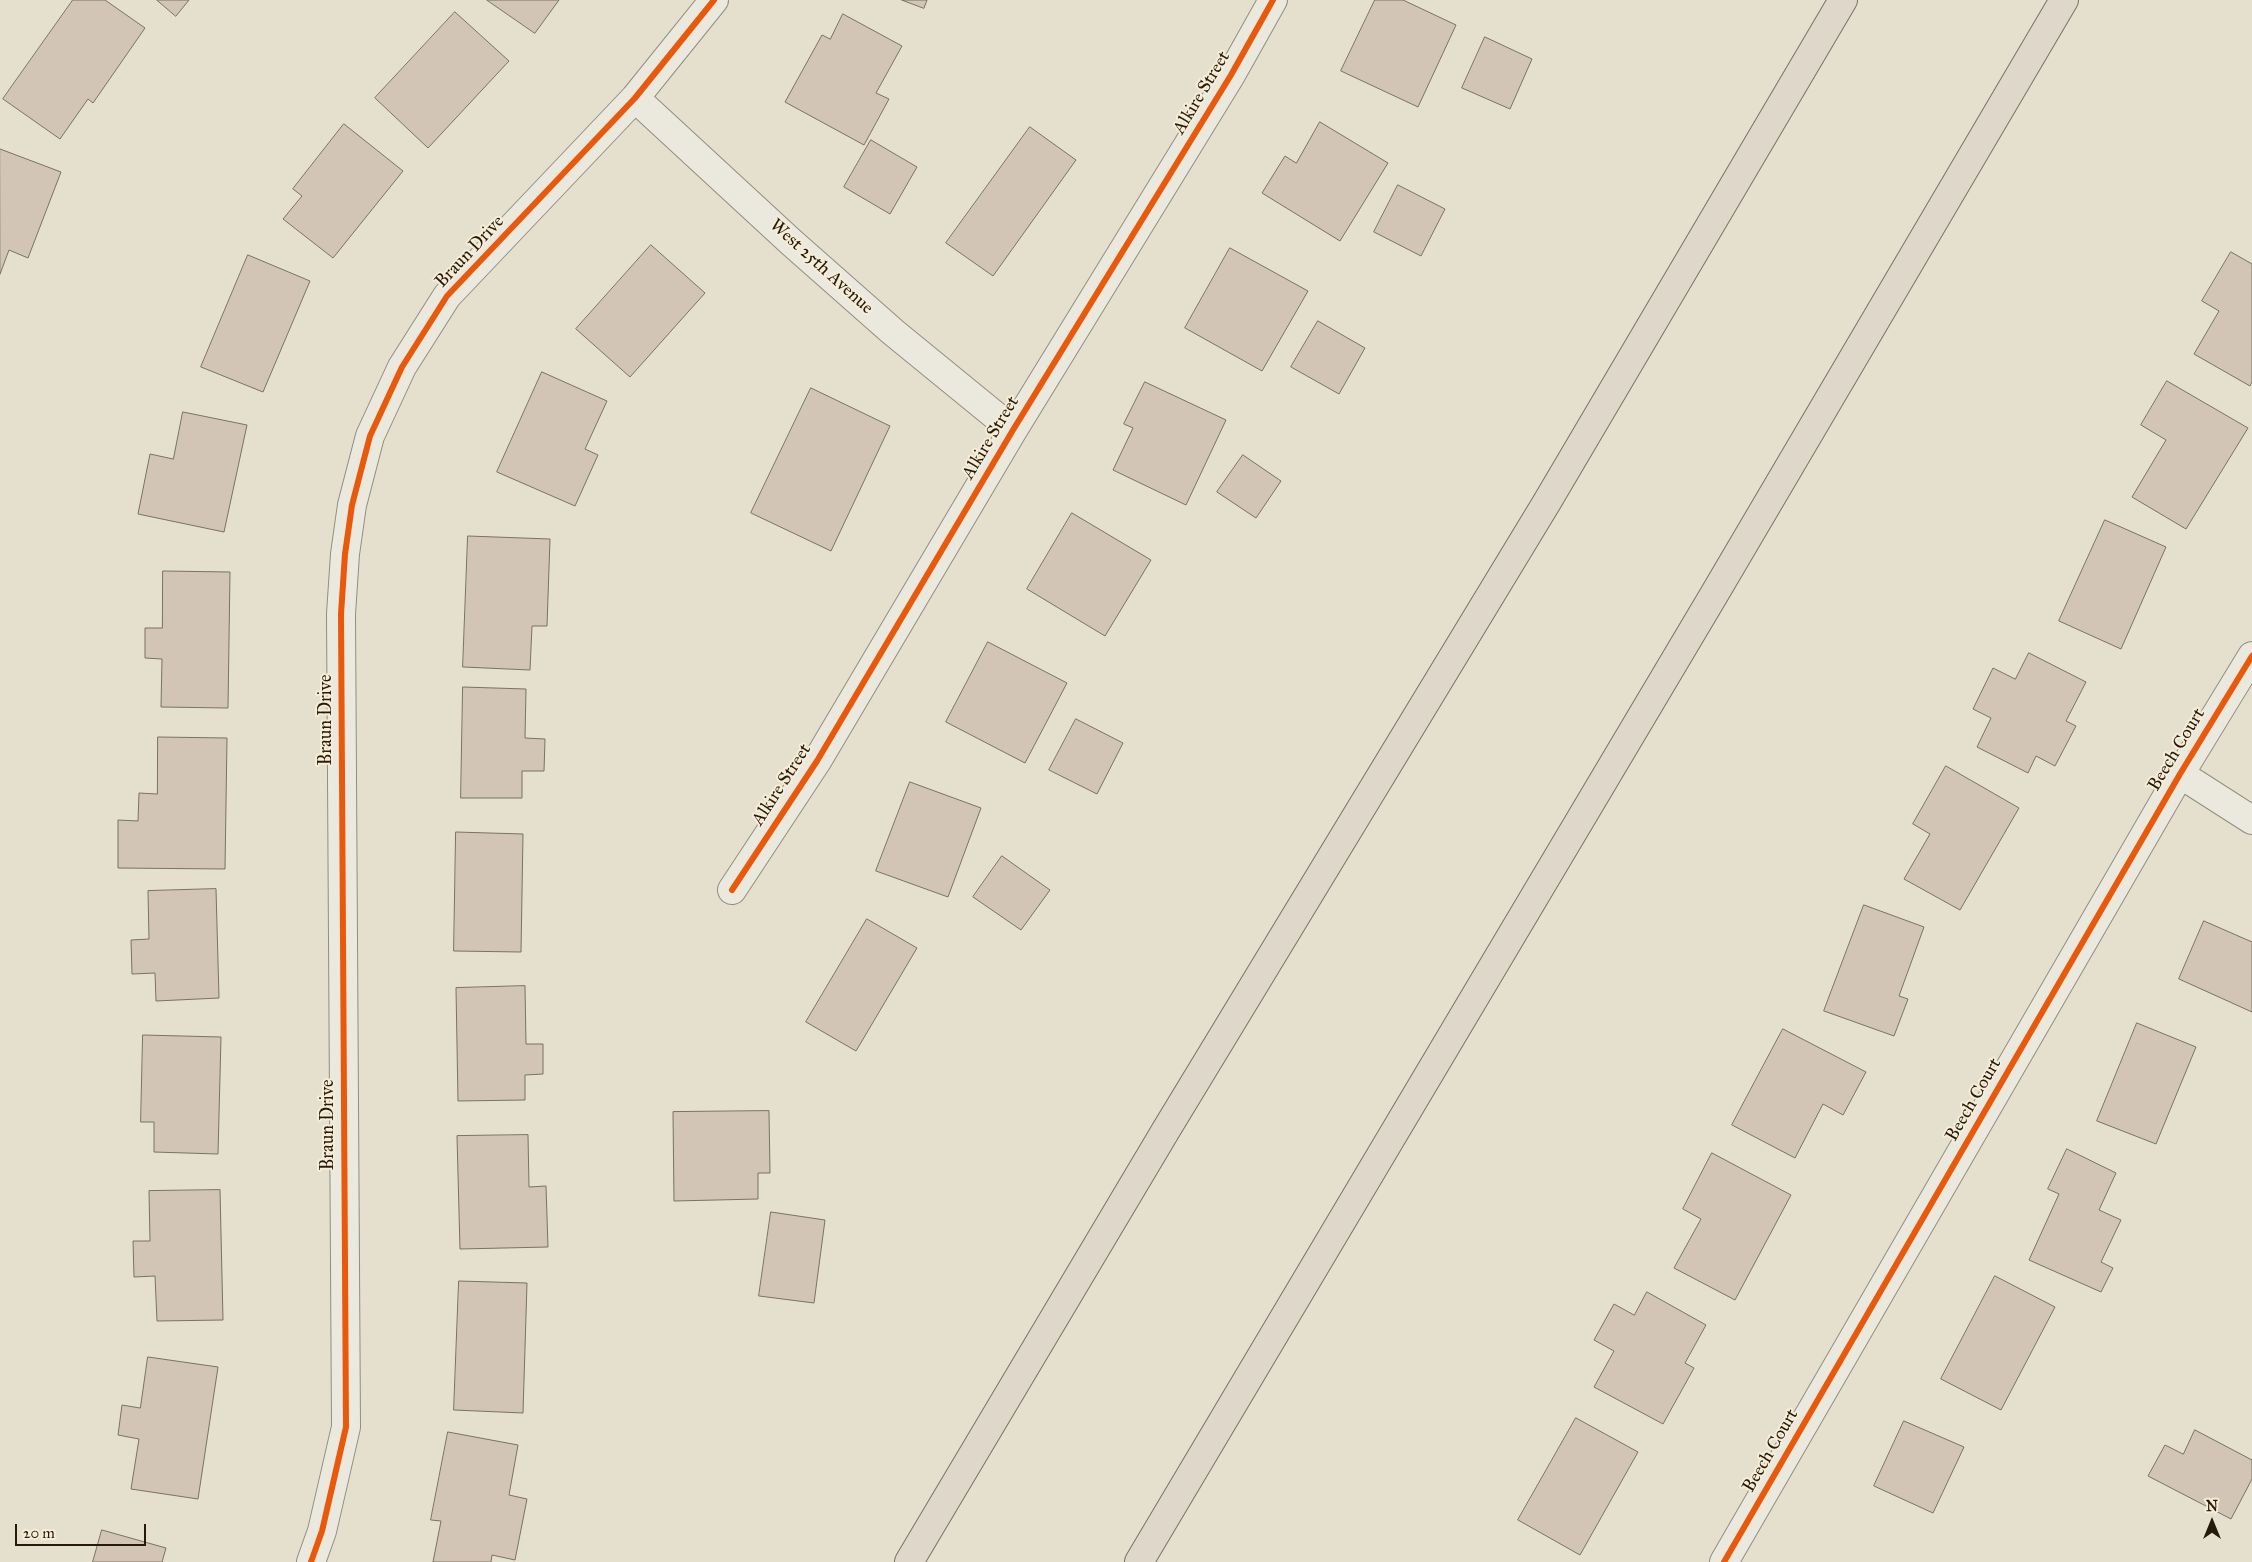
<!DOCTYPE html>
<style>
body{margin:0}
#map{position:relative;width:2252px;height:1562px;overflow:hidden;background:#e5dfcd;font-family:"IM FELL Great Primer",serif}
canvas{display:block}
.north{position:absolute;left:2187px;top:1497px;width:50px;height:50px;-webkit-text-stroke:4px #f5edd8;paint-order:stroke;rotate:0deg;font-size:14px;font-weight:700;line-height:20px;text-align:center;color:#281a09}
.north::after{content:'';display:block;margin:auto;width:18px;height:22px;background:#281a09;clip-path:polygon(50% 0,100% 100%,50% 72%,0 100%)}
.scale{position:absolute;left:15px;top:1524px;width:131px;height:22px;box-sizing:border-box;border:2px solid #281a09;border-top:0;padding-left:6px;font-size:15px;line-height:18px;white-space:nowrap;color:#281a09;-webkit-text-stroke:4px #f5edd8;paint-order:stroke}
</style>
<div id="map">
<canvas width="2252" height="1562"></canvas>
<div class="north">N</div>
<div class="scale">20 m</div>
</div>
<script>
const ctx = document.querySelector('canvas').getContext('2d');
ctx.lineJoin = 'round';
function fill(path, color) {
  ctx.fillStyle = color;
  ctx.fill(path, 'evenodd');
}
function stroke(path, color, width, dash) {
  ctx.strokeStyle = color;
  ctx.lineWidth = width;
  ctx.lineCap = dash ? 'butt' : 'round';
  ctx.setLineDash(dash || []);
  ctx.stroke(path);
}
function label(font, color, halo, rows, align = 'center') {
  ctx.font = font + ' "IM FELL Great Primer",serif';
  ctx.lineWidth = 4;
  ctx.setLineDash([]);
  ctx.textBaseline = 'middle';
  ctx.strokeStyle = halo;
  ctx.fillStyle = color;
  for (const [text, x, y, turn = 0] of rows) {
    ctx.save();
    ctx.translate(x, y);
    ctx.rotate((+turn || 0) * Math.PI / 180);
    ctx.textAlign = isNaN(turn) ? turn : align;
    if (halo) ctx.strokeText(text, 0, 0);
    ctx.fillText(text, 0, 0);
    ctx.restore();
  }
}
const building = new Path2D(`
 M73,0h32l40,28 -52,75 -5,-4 -28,40 -57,-40z
 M157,0h32l-13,16z
 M487,0h72l-24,33z
 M902,0h25l-3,8z
 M1375,0h28l53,25 -38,82 -77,-36z
 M455,12l54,49 -81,87 -53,-50z
 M843,14l59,32 -26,47 13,6 -25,46 -79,-43 37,-67 8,4z
 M1485,37l47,22 -22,50 -48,-21z
 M1320,122l68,41 -48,78 -78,-48 23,-37 11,7z
 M344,124l59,47 -70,87 -50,-39 19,-23 -9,-7z
 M1030,127l46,33 -83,116 -47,-33z
 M871,140l46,27 -27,47 -46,-27z
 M0,149l61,23 -33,86 -19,-8 -9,24z
 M1398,185l47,24 -24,47 -47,-24z
 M651,245l54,48 -75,84 -54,-48z
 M1230,248l78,43 -46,80 -77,-43z
 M2231,252l21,12v118l-2,4 -56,-32 25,-43 -17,-10z
 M248,255l62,26 -47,111 -62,-25z
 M1318,321l47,27 -26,46 -48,-27z
 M542,372l65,29 -22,48 13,6 -23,51 -78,-34z
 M2167,381l81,47 -62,101 -54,-32 34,-57 -25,-15z
 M1145,382l81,38 -40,85 -73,-35 20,-42 -9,-4z
 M811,388l79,38 -59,125 -80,-38z
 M183,412l64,13 -23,107 -86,-18 12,-60 23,5z
 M1243,455l38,26 -25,37 -39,-26z
 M1072,513l79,47 -46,76 -78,-47z
 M2105,520l61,27 -45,102 -62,-28z
 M468,536l82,3 -3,87h-15l-2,44 -67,-3z
 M163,571l67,1 -2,136 -67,-1 1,-48 -17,-1v-30h17z
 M988,642l79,41 -42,80 -79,-41z
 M2029,653l57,29 -20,39 10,5 -21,40 -19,-10 -8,17 -51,-26 14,-29 -18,-9 20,-41 22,11z
 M463,687l63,2 -1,49 20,1 -1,32h-22v27h-61z
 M1076,719l47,24 -26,51 -48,-24z
 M158,737l69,1 -2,131 -107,-1v-48l20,1 1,-28 18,1z
 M1946,766l73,42 -59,102 -56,-31 26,-45 -17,-10z
 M910,782l71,26 -33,89 -72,-26z
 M456,832l67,2 -2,118 -67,-1z
 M1002,856l48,34 -29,40 -48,-33z
 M216,889l3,109 -63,3 -1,-28 -23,1 -1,-34 18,-1 -1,-48z
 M1864,905l60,22 -25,69 9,3 -14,37 -70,-25z
 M867,919l50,29 -61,103 -50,-29z
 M2204,921l48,21v70l-73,-33z
 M525,986l1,58h17v30l-18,1v25l-67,1 -2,-113z
 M2137,1023l59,24 -40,97 -59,-23z
 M1783,1029l83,43 -23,43 -20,-11 -28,54 -63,-33z
 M143,1035l78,2 -3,117 -64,-2v-30h-13z
 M769,1111l1,62h-12v26l-84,2 -1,-89z
 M528,1135l1,52 17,-1 2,61 -88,2 -3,-113z
 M2067,1149l49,24 -17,37 22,10 -20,42 12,6 -12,24 -72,-32 30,-66 -11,-5z
 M1712,1153l79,42 -56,105 -61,-32 27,-49 -18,-10z
 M220,1190l3,130 -66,1 -2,-45 -21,1 -1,-36h17l-1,-50z
 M771,1212l54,8 -11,83 -55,-7z
 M1995,1276l60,31 -54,103 -60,-31z
 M459,1281l68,2 -4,130 -69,-3z
 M1647,1292l59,33 -21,38 9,5 -31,56 -69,-37 20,-36 -20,-11 20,-36 20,11z
 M148,1357l70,10 -20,132 -67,-10 8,-50 -21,-4 4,-30 18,3z
 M1576,1418l62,34 -58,103 -62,-35z
 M1904,1421l60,26 -31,66 -59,-27z
 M2195,1430l57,30v19l-21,40 -83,-43 17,-31 18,9z
 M448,1432l70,13 -9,50 18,4 -12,61 -23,-5 -1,7h-58l8,-41 -10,-1z
 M102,1530l64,18 -4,14h-69z`);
fill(building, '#d2c5b5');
stroke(building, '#787267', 1);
const street = new Path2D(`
 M635,98l156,144 102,90 120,98
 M2180,774l72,46
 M732,890l85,-129 196,-331 218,-355 42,-75
 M311,1562l11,-31 24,-104 -5,-813 4,-60 7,-49 18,-69 32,-69 45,-71 188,-198 79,-98
 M1724,1562l456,-788 72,-118`);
const highway = new Path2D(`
 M909,1562l257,-432 381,-628 296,-502
 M1139,1562l576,-969 349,-593`);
stroke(street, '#928d81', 30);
stroke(highway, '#787267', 30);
stroke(street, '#ebe8de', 28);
stroke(highway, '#ded7ca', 28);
stroke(new Path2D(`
 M732,890l85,-129 196,-331 218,-355 42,-75
 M311,1562l11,-31 24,-104 -5,-813 4,-60 7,-49 18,-69 32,-69 45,-71 188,-198 79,-98
 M1724,1562l456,-788 72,-118`), '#e8590c', 6);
label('18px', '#281a09', '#f5edd8', [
 ["Alkire Street",1202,93,-59],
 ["Braun Drive",470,252,-47],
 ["West 25th Avenue",821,267,42],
 ["Alkire Street",991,438,-59],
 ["Braun Drive",327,720,-90],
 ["Beech Court",2177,750,-59],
 ["Alkire Street",782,785,-57],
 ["Beech Court",1974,1100,-60],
 ["Braun Drive",329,1125,-90],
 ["Beech Court",1771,1451,-60]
]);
</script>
